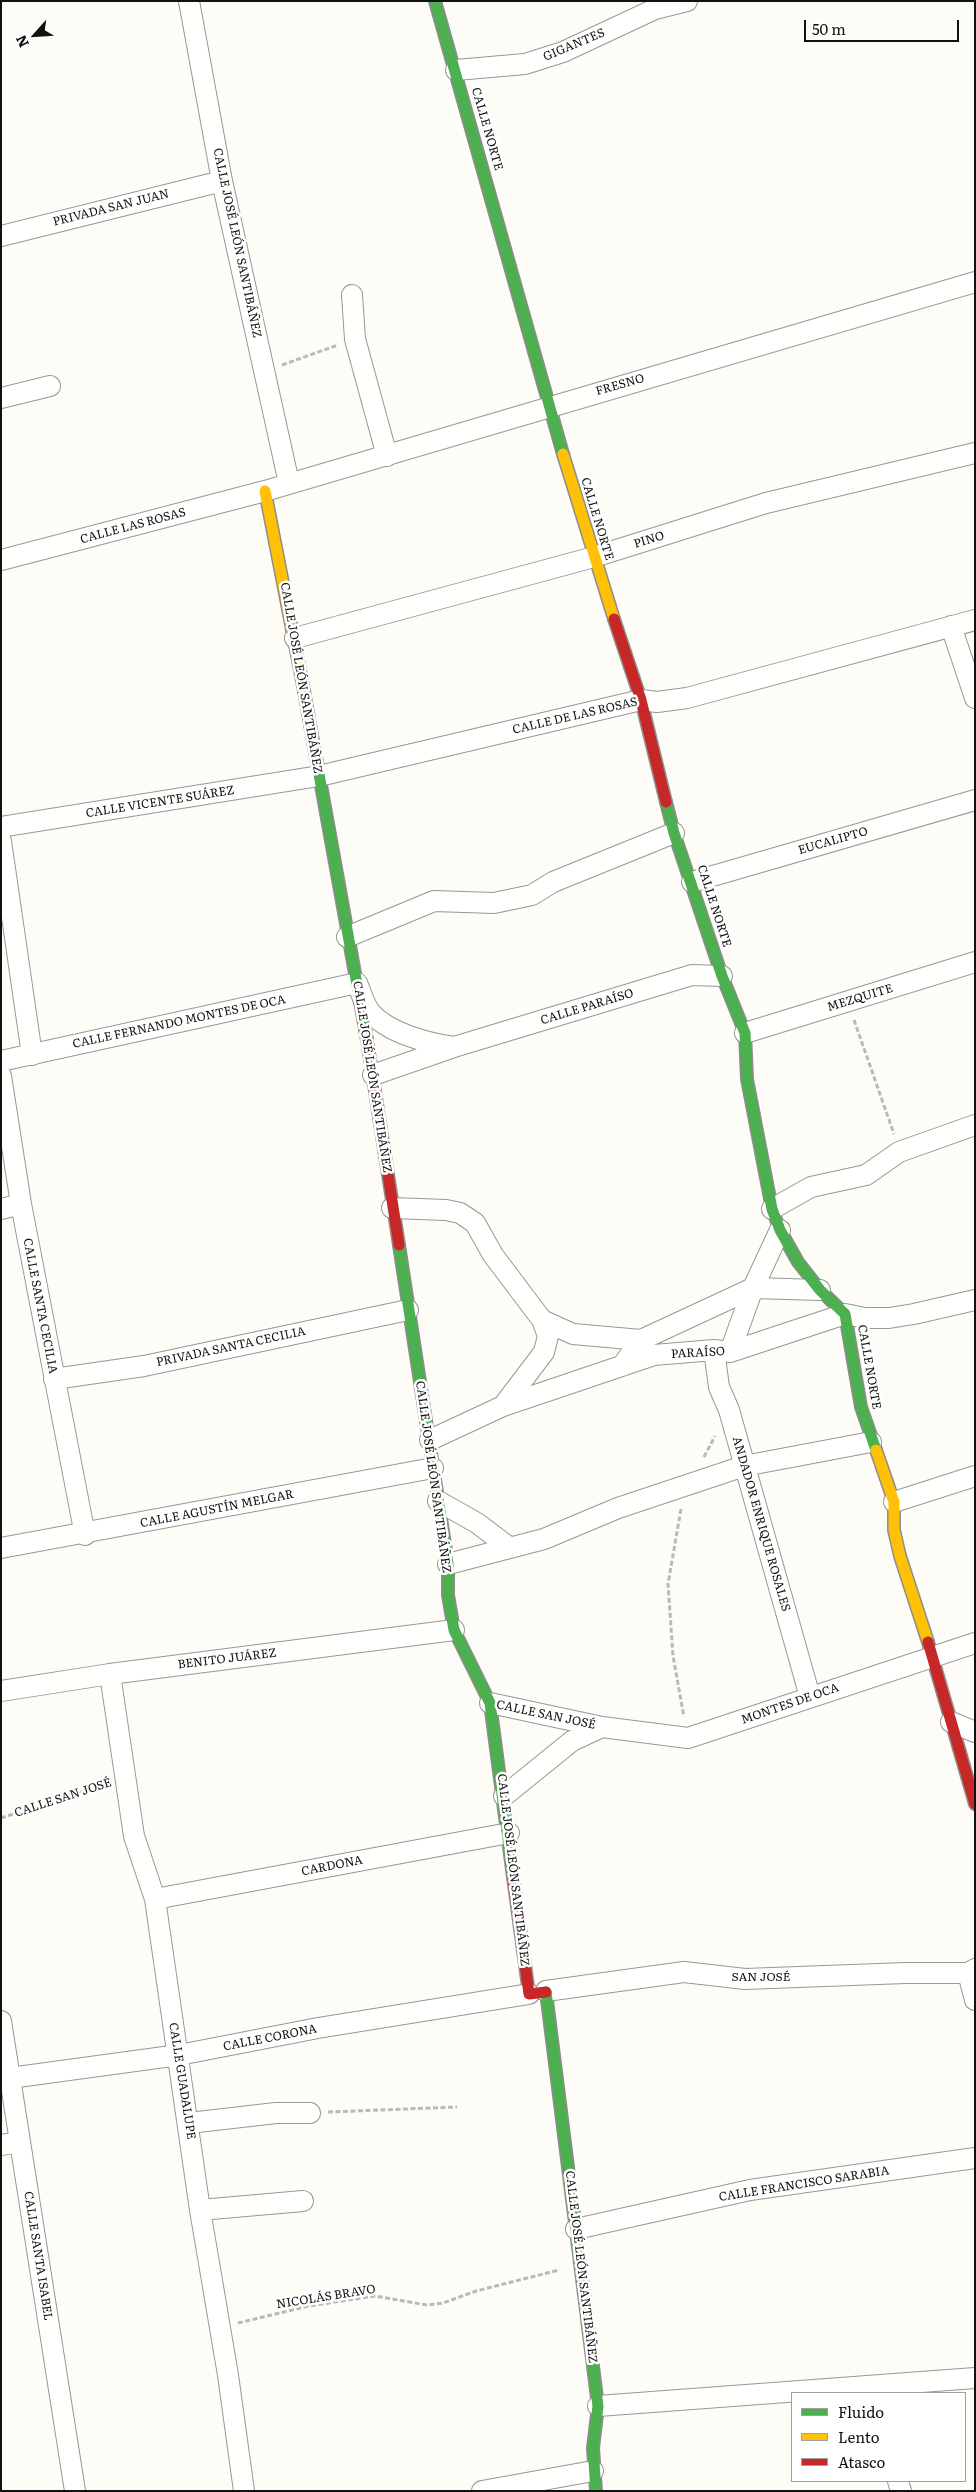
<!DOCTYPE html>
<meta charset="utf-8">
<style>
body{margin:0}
#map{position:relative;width:976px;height:2492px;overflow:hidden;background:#fdfcf7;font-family:Literata,serif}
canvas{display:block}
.frame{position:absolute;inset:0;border:2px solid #111;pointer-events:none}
.legend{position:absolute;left:791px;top:2392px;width:175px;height:90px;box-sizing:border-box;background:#fff;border:1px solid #a0a0a0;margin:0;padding:6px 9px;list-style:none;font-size:15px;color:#111}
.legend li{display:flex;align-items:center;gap:10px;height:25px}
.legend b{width:25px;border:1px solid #a0a0a0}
.north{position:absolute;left:10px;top:10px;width:50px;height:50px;-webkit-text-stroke:4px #fff;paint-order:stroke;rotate:244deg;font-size:14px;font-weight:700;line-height:20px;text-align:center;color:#111}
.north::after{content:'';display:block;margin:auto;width:18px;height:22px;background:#111;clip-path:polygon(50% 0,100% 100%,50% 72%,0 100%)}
.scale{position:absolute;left:804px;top:20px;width:155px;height:22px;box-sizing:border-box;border:2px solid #111;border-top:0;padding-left:6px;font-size:15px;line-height:18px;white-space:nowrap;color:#111;-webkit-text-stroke:4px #fff;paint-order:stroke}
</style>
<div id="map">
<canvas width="976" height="2492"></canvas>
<div class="frame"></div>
<ul class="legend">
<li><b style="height:6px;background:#4caf50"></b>Fluido</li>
<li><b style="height:6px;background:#ffc107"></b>Lento</li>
<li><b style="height:6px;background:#c62828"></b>Atasco</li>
</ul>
<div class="north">N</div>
<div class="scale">50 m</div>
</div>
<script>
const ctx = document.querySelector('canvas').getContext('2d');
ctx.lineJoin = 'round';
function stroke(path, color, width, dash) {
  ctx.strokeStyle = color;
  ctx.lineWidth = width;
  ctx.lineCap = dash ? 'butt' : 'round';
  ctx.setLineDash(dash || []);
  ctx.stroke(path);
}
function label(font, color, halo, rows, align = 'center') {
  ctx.font = font + ' Literata,serif';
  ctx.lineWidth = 5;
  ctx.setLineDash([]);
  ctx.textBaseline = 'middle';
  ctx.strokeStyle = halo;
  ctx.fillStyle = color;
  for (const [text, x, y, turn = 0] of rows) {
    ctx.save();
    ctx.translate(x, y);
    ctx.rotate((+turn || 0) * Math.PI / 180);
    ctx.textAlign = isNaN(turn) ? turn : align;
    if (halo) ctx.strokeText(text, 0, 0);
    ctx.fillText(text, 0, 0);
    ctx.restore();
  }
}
const street = new Path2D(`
 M189,1l33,180 67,302
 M456,70l69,-6 38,-12 92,-43 32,-8
 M1,236l221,-55
 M352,295l3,44 32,117
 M1,398l49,-12
 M1,560l264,-69 710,-209
 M951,626l24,72
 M295,638l299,-81 172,-54 209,-50
 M1,827l318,-51 322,-76 16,2 30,-4 288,-78
 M1,841l31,214
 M692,882l283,-82
 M347,937l87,-36 60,2 38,-8 21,-13 121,-49
 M745,1033l230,-71
 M1,1061l356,-78c4,9 7,21 13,29 18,21 57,31 84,35
 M373,1075l81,-28 238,-72 30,1
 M1,1076l20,128 64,331
 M392,1208l54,2 14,3 15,10 18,32 49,65 6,16 -4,16 -41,54
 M1,1209l20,-5
 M772,1209l39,-22 55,-12 33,-23 76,-27
 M542,1320l31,14 68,6
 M714,1350l5,37 10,23 81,287
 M730,1352l23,-64 27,-58
 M622,1366l19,-26 112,-52 67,2
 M54,1379l90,-13 264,-56
 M430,1440l73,-34 151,-51 60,-5 16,2 115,-38 20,4h24l25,-4 61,-14
 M438,1501l39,22 33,25
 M894,1502l81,-26
 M1,1548l432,-80
 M448,1564l96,-25 74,-31 126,-42 127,-24
 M110,1674l24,162 21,63 45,311 28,165 16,116
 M1,1691l109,-17 344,-44
 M490,1703l112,24 86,11 287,-95
 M951,1722l24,10
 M504,1796l68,-55 30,-14
 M155,1899l354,-66
 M968,1973l7,27
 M546,1991l138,-19 61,7 160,-6h63l7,-4
 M1,2021l74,470
 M10,2078l169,-23 139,-27 211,-34
 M189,2123l87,-10h34
 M1,2145l19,-3
 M200,2210l103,-9
 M576,2229l174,-39 225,-32
 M598,2406l377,-28
 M898,2481l3,10
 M482,2491l111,-20`);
const fast = new Path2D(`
 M435,1l128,453
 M304,691l63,349
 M666,802l8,31 48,143 23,57 2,46 25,130 8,21 18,32 22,28 25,24 16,93 15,43
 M399,1245l49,319v31l6,35 36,73 23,174
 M546,1992l52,414 -5,42 3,43`);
const slow = new Path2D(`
 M563,454l51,165
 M265,491l39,200
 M876,1450l18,52v28l6,26 28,86`);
const jam = new Path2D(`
 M614,619l27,81 25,102
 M367,1040l32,205
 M928,1642l47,162
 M513,1877l16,117 17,-2`);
stroke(street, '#979795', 22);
stroke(fast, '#8e8d8b', 14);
stroke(slow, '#8e8d8b', 14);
stroke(jam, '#8e8d8b', 14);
stroke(new Path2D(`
 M282,365l56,-20
 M854,1020l40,114
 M704,1457l11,-21
 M681,1509l-13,75 5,72 11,61
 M1,1818l106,-34
 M328,2112l129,-5
 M238,2323l71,-17 66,-10 52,9 16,-2 33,-12 83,-21`), '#b9b9b8', 3, [5, 2.5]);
stroke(street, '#fffffe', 20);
stroke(fast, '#4caf50', 11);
stroke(slow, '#ffc107', 11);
stroke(jam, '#c62828', 11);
label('12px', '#111', '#fff', [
 ["GIGANTES",574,45,-23],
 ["CALLE NORTE",487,129,74],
 ["PRIVADA SAN JUAN",111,208,-14],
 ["CALLE JOSÉ LEÓN SANTIBÁÑEZ",237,243,78],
 ["FRESNO",620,385,-16],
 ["CALLE NORTE",597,519,73],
 ["CALLE LAS ROSAS",133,526,-15],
 ["PINO",649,540,-17],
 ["CALLE JOSÉ LEÓN SANTIBÁÑEZ",301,678,80],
 ["CALLE DE LAS ROSAS",575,716,-13],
 ["CALLE VICENTE SUÁREZ",160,802,-9],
 ["EUCALIPTO",833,841,-16],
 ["CALLE NORTE",714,906,72],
 ["MEZQUITE",860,998,-17],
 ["CALLE PARAÍSO",587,1007,-17],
 ["CALLE FERNANDO MONTES DE OCA",179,1022,-12],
 ["CALLE JOSÉ LEÓN SANTIBÁÑEZ",372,1077,81],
 ["CALLE SANTA CECILIA",40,1306,79],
 ["PRIVADA SANTA CECILIA",231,1347,-12],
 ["PARAÍSO",698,1353,-3],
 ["CALLE NORTE",869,1367,80],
 ["CALLE JOSÉ LEÓN SANTIBÁÑEZ",433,1477,82],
 ["CALLE AGUSTÍN MELGAR",217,1509,-11],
 ["ANDADOR ENRIQUE ROSALES",761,1524,74],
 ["BENITO JUÁREZ",227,1659,-7],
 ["MONTES DE OCA",790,1704,-19],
 ["CALLE SAN JOSÉ",546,1715,12],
 ["CALLE SAN JOSÉ",63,1798,-18],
 ["CARDONA",332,1866,-11],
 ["CALLE JOSÉ LEÓN SANTIBÁÑEZ",513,1870,83],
 ["SAN JOSÉ",761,1977],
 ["CALLE CORONA",270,2038,-11],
 ["CALLE GUADALUPE",182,2081,81],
 ["CALLE FRANCISCO SARABIA",804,2184,-9],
 ["CALLE SANTA ISABEL",38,2256,81],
 ["CALLE JOSÉ LEÓN SANTIBÁÑEZ",581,2267,83],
 ["NICOLÁS BRAVO",326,2297,-9]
]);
</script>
